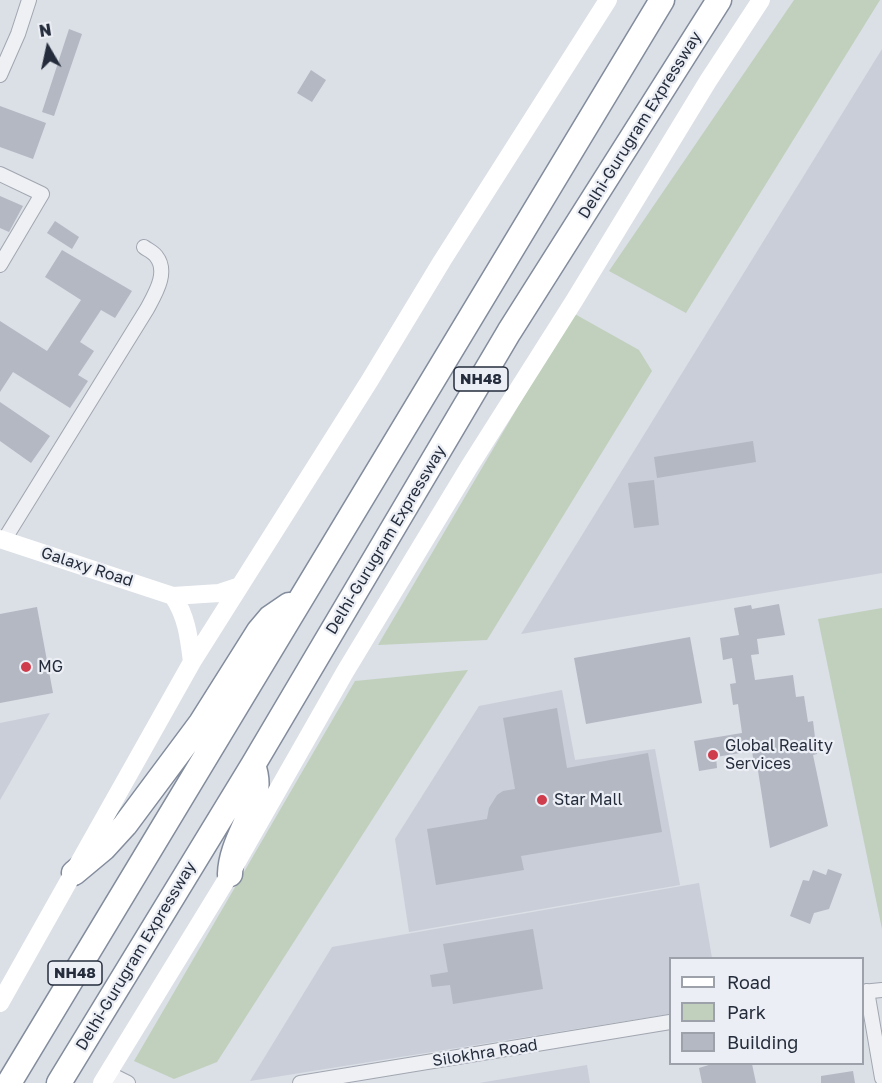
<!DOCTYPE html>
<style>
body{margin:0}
#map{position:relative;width:882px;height:1083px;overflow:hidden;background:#dbdfe6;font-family:"Golos Text",sans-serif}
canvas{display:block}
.legend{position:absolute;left:669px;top:957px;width:195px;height:108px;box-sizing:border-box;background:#ebeef4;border:2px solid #9ca1aa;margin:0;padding:8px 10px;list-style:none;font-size:18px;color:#252d3c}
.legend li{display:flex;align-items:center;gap:12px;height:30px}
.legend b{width:30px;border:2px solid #9ca1aa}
.north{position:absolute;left:18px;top:18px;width:60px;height:60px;-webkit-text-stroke:4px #ebeef4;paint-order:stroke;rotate:351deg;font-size:16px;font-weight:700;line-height:24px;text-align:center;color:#252d3c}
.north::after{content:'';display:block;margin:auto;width:21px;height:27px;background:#252d3c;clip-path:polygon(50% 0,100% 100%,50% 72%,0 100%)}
</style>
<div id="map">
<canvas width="882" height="1083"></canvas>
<ul class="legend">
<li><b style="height:8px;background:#fff"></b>Road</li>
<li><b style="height:16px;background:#c0d0bc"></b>Park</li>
<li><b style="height:16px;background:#b3b8c3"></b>Building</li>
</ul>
<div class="north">N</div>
</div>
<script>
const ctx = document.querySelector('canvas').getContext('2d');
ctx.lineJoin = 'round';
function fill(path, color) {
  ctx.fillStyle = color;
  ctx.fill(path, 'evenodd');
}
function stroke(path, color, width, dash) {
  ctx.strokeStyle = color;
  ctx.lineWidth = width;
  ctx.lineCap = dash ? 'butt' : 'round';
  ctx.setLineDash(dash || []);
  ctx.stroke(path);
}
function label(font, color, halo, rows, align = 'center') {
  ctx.font = font + ' "Golos Text",sans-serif';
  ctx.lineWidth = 4.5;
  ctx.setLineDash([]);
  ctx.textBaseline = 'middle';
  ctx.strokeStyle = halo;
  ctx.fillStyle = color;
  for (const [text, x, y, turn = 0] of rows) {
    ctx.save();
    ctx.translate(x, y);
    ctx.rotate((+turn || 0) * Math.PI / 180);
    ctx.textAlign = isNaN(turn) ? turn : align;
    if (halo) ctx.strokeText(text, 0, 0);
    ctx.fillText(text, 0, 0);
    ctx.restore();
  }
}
fill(new Path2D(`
 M882,49v524l-361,61z
 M562,690l13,70 80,-11 25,136 -271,47 -14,-93 84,-133z
 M50,713l-50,87v-77z
 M699,883l13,75h-42v56l-420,67 82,-134z
 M587,1065l3,18h-111z`), '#c9ced8');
fill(new Path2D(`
 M794,0h86l-194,313 -77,-42z
 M573,313l66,37 13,21 -165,269 -109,5z
 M882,608v321l-64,-310z
 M468,670l-251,392 -43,17 -40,-18 221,-380z`), '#c0d0bc');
fill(new Path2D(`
 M69,29l13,5 -28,82 -12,-4z
 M311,70l15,10 -14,22 -15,-9z
 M0,106l46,17 -13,36 -33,-12z
 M0,196l23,10 -14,26 -9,-4z
 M55,221l24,16 -7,12 -25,-16z
 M62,250l70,41 -17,27 -14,-8 -21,32 14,9 -16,24 10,6 -18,27 -57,-36 -13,20v-71l47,30 34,-51 -36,-23z
 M0,402l50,34 -19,27 -31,-22z
 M753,441l3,21 -99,16 -3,-21z
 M654,480l5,45 -25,3 -6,-45z
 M779,604l6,31 -28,4 2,15 -8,1 4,25 38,-5 3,22 8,-1 4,26 5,-1 4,33 -4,1 15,71 -58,22 -13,-84h-3l-2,-13 -36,6 1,11 -18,3 -5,-30 48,-8 -4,-29 -5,1 -3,-21 6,-1 -4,-25 -9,2 -3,-22 19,-3 -5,-27 17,-3 1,4z
 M37,607l16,86 -53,10v-89z
 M690,637l12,66 -116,21 -12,-66z
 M557,708l10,60 81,-15 14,79 -141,24 3,14 -88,15 -9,-56 60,-10 2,-11 8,-13 6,-4 12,-2 -12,-71z
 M828,869l14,5 -13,35 -15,4 -4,11 -20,-8 13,-36 6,1 4,-11 13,5z
 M533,929l10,60 -90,15 -3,-19 -18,2 -2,-12 18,-3 -5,-28z
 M712,1064h40l4,19h-54l-3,-15z
 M853,1071l2,12h-34v-7z`), '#b3b8c3');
const street = new Path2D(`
 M0,75l18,-41 11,-34
 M0,174l42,20 -42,71
 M4,540l143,-231c8,-15 22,-37 9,-53 -3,-4 -8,-6 -12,-9
 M867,991l15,87
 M862,992l20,-2
 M108,1073l20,10
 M300,1083l370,-61`);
const highway = new Path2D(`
 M74,873l30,-25 21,-23 76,-102 58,-92 11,-13 19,-13
 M230,874c1,-40 38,-70 23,-109
 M9,1083l653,-1083
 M59,1083l194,-318 256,-433 210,-332`);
stroke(street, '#a1a6b0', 16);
stroke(highway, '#838c9d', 27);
stroke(street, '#eef0f4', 14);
stroke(new Path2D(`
 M0,539l173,57 46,-3 21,-7
 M173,596c14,21 16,42 19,66
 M0,1003l192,-341 178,-282 72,-119 166,-261
 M102,1083l128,-209 115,-202 124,-205 105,-166 134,-220 53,-81`), '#fff', 18);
stroke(highway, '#fff', 24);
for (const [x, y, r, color] of [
 [26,667,6,"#cf3c4c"],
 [713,755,6,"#cf3c4c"],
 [542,800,6,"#cf3c4c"]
]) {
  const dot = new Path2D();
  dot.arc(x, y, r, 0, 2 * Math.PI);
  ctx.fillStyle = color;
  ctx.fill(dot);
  stroke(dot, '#ebeef4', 2);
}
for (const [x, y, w] of [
 [481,379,54],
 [75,973,54]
]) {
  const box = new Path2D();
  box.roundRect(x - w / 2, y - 12, w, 24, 4.5);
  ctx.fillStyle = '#ebeef4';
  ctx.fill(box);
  stroke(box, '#252d3c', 1.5);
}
label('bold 15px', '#252d3c', null, [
 ["NH48",481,379],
 ["NH48",75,973]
]);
label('16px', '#252d3c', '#ebeef4', [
 ["Delhi-Gurugram Expressway",640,125,-58],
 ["Delhi-Gurugram Expressway",386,540,-59],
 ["Galaxy Road",87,567,18],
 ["Delhi-Gurugram Expressway",136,956,-59],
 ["Silokhra Road",485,1053,-9]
]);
label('16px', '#252d3c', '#ebeef4', [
 ["MG",38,667],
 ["Global Reality",725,746],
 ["Services",725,764],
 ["Star Mall",554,800]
], 'left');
</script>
